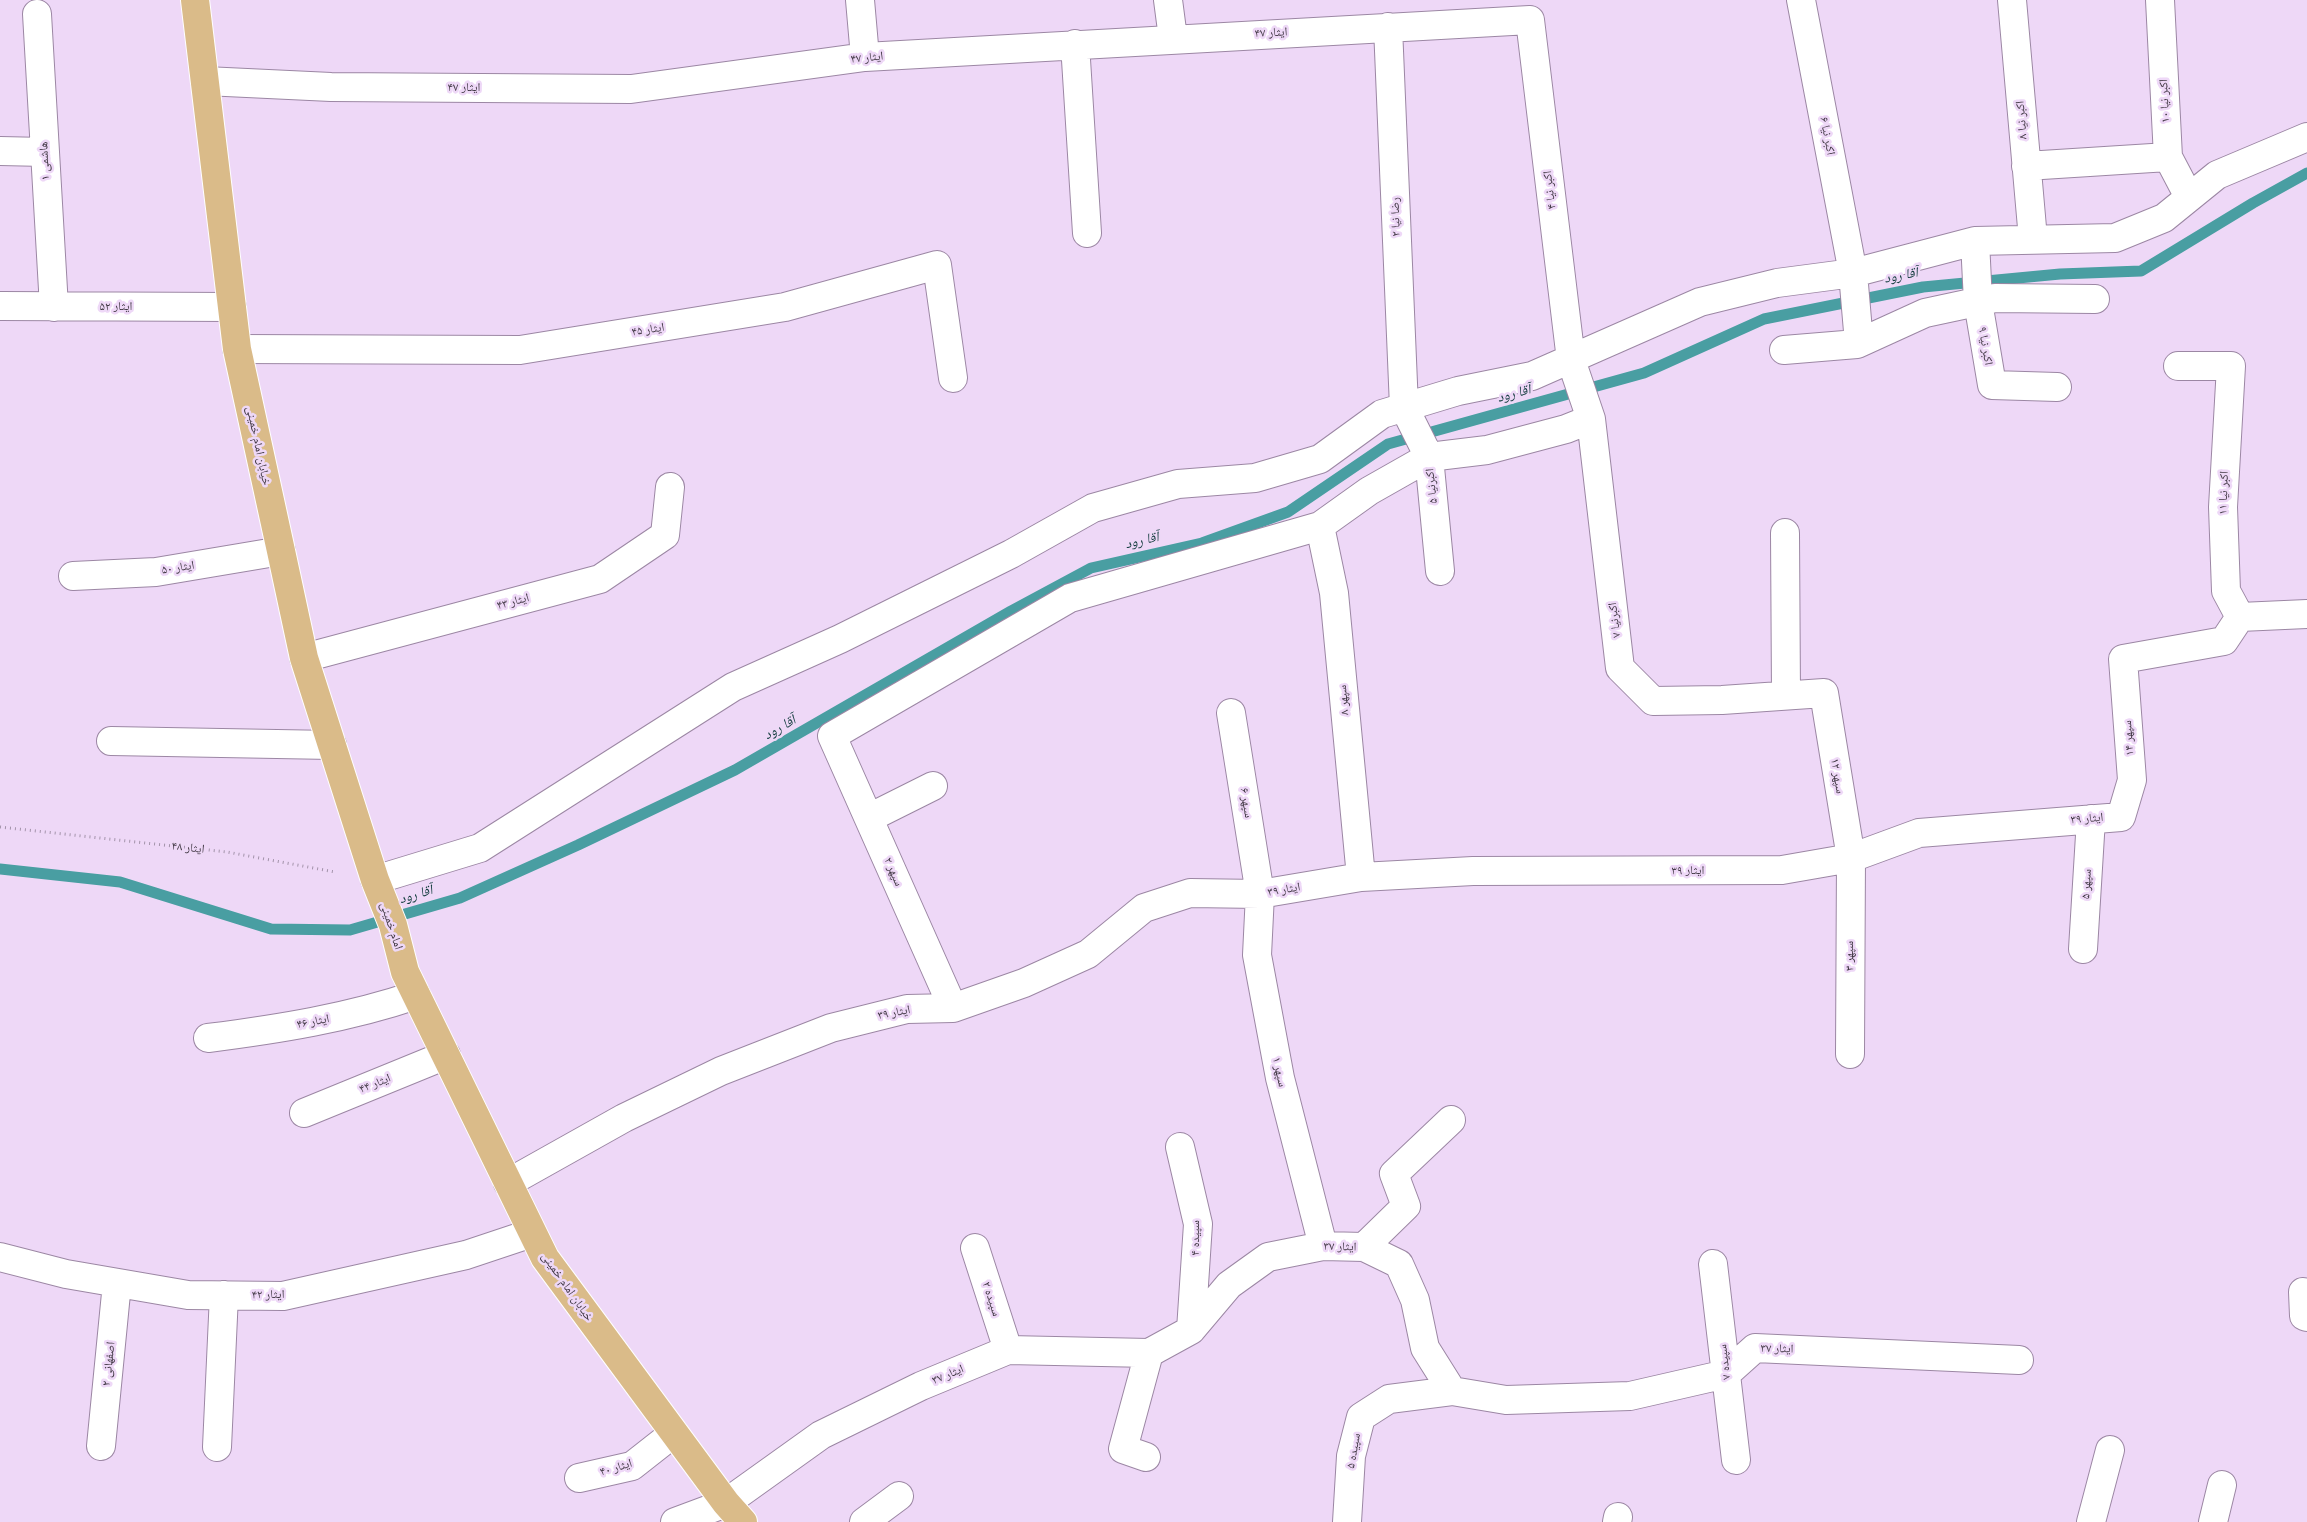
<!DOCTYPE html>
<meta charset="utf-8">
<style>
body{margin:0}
canvas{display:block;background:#eed8f7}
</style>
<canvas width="2307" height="1522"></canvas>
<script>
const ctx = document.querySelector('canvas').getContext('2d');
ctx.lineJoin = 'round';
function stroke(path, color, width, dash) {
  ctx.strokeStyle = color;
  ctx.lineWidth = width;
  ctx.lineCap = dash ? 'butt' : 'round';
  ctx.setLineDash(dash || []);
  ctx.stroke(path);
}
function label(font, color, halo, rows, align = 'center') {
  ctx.font = font + ' "Varela Round","Noto Naskh Arabic",sans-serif';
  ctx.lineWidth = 5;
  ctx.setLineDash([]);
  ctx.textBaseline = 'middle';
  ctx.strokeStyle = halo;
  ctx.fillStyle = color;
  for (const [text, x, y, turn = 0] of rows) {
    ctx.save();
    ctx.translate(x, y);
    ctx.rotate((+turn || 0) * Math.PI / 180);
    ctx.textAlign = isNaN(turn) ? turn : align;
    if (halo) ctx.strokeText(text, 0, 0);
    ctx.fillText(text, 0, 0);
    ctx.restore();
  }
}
stroke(new Path2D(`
 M0,869l120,13 151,47 79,1 110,-32 118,-53 157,-75 276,-159 80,-43 111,-25 86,-31 100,-68 256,-71 120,-54 159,-32 137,-13 81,-3 112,-68 54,-30`), '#499ea2', 11);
const minor = new Path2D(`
 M860,0l5,57
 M1168,0l5,38
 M1801,0l52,273 6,70
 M2012,0l21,239
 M2160,0l8,157 21,40
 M37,14l17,293
 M1388,27l16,380 25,50 11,114
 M1075,44l12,189
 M205,81l126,6 300,2 234,-32 665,-37 41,340 20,59 29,249 33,33 69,-1 102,-7 27,165 -1,196
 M0,151l45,1
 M2026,166l142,-9
 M1975,241l3,61 14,83 65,2
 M0,306l232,1
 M237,349l283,1 265,-43 152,-42 16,113
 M1784,350l73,-6 68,-31 70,-15 100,1
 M2178,366h53l-8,141 3,84 14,26
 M1320,526l14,67 27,284
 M1785,533l1,162
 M73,576l83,-4 125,-21
 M304,658l296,-79 65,-44 5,-48
 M1231,713l29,181 -3,61 23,123 43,168
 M111,741l221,4
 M869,818l64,-32
 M375,880l105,-32 253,-161 107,-48 171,-85 82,-46 85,-24 77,-6 65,-19 62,-45 76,-23 74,-15 168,-74 77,-19 76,-10 122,-32 140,-3 49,-20 53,-43 90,-38
 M2083,949l8,-130
 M953,1008l-121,-272 238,-138 250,-72 49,-35 60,-34 58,-7 79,-21 25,-10
 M208,1038c71,-9 140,-20 208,-43
 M304,1113l142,-58
 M1180,1147l18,77 -7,106
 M508,1183l116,-65 97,-47 110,-43 76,-19 46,-1 71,-25 64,-29 56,-46 46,-15 70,1 101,-17 112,-6 309,-1 69,-12 68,-25 202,-16 11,-37 -9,-121 101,-18 16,-24 67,-3
 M1364,1247l42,-41 -12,-32 57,-54
 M975,1248l33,102
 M0,1257l66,17 122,21 95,1 183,-41 66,-22
 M1713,1264l23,196
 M2303,1292l1,24 3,1
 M101,1446l16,-163
 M217,1447l7,-152
 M1146,1457l-23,-8 26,-96
 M579,1478l53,-12 42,-33
 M675,1522l51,-19 95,-68 100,-49 87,-36 141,3 42,-23 38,-45 39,-28 55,-11 41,1 35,17 16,36 10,48 27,43 54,9 124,-4 96,-22 29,-26 264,12
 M864,1522l35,-26
 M1347,1522l4,-66 10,-39 28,-18 63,-8
 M1617,1522l1,-5
 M2091,1522l19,-72
 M2213,1522l9,-37`);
const primary = new Path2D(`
 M195,0l42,349 44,202 23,107 71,222 18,45 12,47 140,286 181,245 17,19`);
stroke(minor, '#9c87a4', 30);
stroke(primary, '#fff', 30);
stroke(new Path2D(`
 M0,827l227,25 108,20`), '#a393aa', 3, [1, 4]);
stroke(minor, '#fff', 28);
stroke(primary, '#dabb89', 28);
label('12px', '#413844', '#eed8f7', [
 ["ایثار ۴۷",1271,33,-3],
 ["ایثار ۴۷",867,58,-6],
 ["ایثار ۴۷",464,88],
 ["اکبر نیا ۱۰",2165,101,-93],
 ["اکبر نیا ۸",2022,120,-95],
 ["اکبر نیا ۶",1827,136,79],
 ["هاشمی ۱",45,161,-93],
 ["اکبر نیا ۴",1550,190,-97],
 ["رضا نیا ۲",1396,217,-92],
 ["ایثار ۵۲",116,307],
 ["ایثار ۴۵",648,330,-9],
 ["اکبر نیا ۹",1985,346,80],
 ["خیابان امام خمینی",258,446,78],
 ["اکبرنیا ۵",1432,486,-96],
 ["اکبر نیا ۱۱",2224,493,-88],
 ["ایثار ۵۰",178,568,-9],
 ["ایثار ۴۳",513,602,-15],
 ["اکبرنیا ۷",1615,620,-97],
 ["سپهر ۸",1344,700,-95],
 ["سپهر ۱۴",2129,738,-94],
 ["سپهر ۱۲",1837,776,81],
 ["سپهر ۶",1246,803,81],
 ["ایثار ۳۹",2087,819,-5],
 ["ایثار ۴۸",188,848,6],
 ["ایثار ۳۹",1688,871],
 ["سپهر ۲",893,872,66],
 ["سپهر ۵",2087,884,-87],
 ["ایثار ۳۹",1284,890,-10],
 ["امام خمینی",391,926,72],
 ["سپهر ۳",1850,956,-90],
 ["ایثار ۳۹",894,1013,-11],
 ["ایثار ۴۶",313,1022,-11],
 ["سپهر ۱",1279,1072,78],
 ["ایثار ۴۴",375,1084,-22],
 ["سپیده ۴",1196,1238,-90],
 ["ایثار ۳۷",1340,1247,1],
 ["خیابان امام خمینی",567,1287,55],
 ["ایثار ۴۲",268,1295,-1],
 ["سپیده ۲",991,1299,72],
 ["ایثار ۳۷",1777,1349,1],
 ["سپیده ۷",1725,1362,-97],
 ["اصفهانی ۲",109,1364,-84],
 ["ایثار ۳۷",948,1375,-23],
 ["سپیده ۵",1354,1451,-80],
 ["ایثار ۴۰",616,1468,-17]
]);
label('italic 14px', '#143d3f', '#eed8f7', [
 ["آقا رود",1901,276,-11],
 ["آقا رود",1514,394,-15],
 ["آقا رود",1142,541,-13],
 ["آقا رود",780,728,-30],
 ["آقا رود",416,895,-17]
]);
</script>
